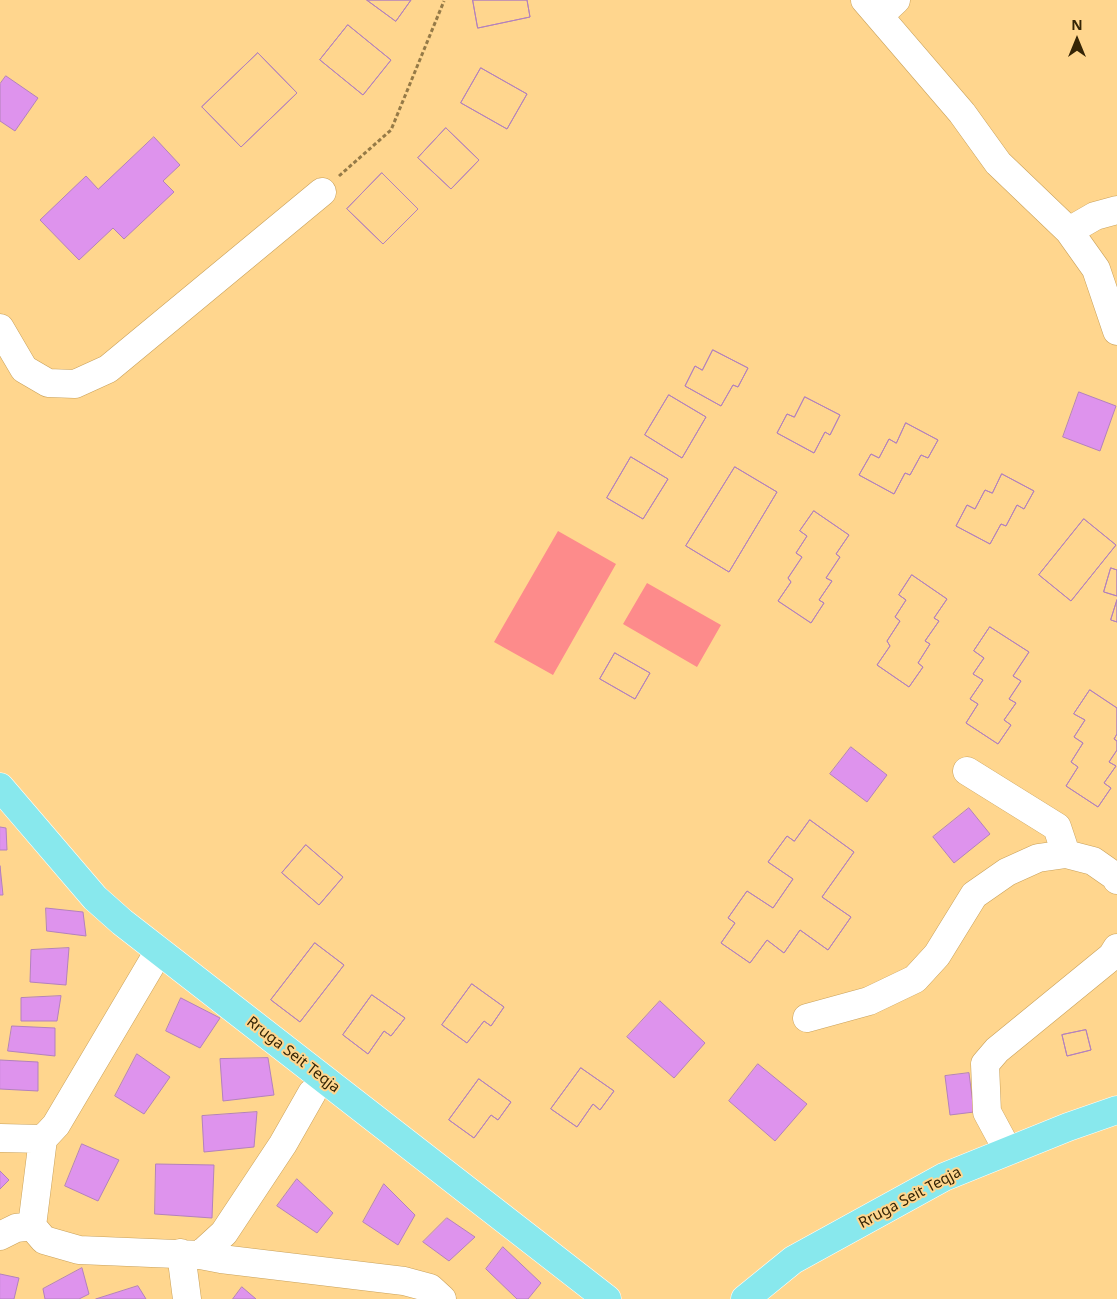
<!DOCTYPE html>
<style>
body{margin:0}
#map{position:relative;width:1117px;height:1299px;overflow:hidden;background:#ffd68e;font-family:"Noto Sans",sans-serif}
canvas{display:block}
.north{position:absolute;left:1052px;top:15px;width:50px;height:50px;-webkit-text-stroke:4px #ffd68e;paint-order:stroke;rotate:0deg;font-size:14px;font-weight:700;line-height:20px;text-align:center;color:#352506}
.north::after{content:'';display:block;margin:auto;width:18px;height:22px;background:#352506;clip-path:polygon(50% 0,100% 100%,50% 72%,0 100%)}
</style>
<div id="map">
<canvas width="1117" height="1299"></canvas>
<div class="north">N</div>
</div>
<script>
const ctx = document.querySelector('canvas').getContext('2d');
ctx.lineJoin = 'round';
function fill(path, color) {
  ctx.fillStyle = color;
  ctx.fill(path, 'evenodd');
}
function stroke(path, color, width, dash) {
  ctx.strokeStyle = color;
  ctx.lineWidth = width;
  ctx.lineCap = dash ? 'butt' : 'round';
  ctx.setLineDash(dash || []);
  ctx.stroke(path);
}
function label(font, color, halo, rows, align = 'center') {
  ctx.font = font + ' "Noto Sans",sans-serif';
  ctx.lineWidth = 4;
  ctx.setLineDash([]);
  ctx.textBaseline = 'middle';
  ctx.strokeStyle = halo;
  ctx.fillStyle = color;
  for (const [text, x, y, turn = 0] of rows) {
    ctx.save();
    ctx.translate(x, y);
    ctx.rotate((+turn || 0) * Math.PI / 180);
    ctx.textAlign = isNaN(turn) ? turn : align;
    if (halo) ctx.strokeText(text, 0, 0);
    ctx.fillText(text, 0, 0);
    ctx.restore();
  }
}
fill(new Path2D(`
 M558,531l58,33 -63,111 -59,-33z
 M647,583l74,42 -24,42 -74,-43z`), '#fd8b8b');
const building = new Path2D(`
 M367,0h44l-15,21z
 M367,0h44l-15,21z
 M473,0h54l3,17 -52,11z
 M473,0h54l3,17 -52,11z
 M348,25l43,35 -28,35 -43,-35z
 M348,25l43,35 -28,35 -43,-35z
 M258,53l39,40 -56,54 -39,-40z
 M258,53l39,40 -56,54 -39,-40z
 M481,68l46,26 -20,35 -46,-26z
 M481,68l46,26 -20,35 -46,-26z
 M6,76l32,22 -23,33 -15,-10v-37z
 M446,128l33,32 -28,29 -33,-31z
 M446,128l33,32 -28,29 -33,-31z
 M154,137l26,28 -17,16 11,11 -50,47 -11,-11 -34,32 -39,-40 46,-44 12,13z
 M382,173l36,36 -35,35 -36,-35z
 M382,173l36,36 -35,35 -36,-35z
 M713,350l35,18 -10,19 -5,-2 -12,21 -36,-20 10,-20 7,4z
 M713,350l35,18 -10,19 -5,-2 -12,21 -36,-20 10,-20 7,4z
 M1079,392l37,14 -16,45 -37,-14z
 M669,395l37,22 -24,41 -37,-23z
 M669,395l37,22 -24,41 -37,-23z
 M805,397l35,18 -10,20 -5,-3 -11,21 -37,-20 10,-19 7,3z
 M805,397l35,18 -10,20 -5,-3 -11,21 -37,-20 10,-19 7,3z
 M906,423l32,17 -10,18 -7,-3 -11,20 -5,-2 -11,21 -35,-19 12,-21 8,4 10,-19 7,4z
 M906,423l32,17 -10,18 -7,-3 -11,20 -5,-2 -11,21 -35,-19 12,-21 8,4 10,-19 7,4z
 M631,457l37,22 -25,40 -36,-21z
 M631,457l37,22 -25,40 -36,-21z
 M735,467l42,25 -48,80 -43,-26z
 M735,467l42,25 -48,80 -43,-26z
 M1002,474l32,17 -10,18 -7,-4 -11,21 -5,-2 -11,20 -34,-18 11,-21 8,4 10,-19 7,3z
 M1002,474l32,17 -10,18 -7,-4 -11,21 -5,-2 -11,20 -34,-18 11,-21 8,4 10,-19 7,3z
 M814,511l35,24 -13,19 4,3 -14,21 6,3 -13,19 5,3 -13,20 -33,-22 13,-19 -3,-4 14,-21 -6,-4 11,-17 -7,-5z
 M814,511l35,24 -13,19 4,3 -14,21 6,3 -13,19 5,3 -13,20 -33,-22 13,-19 -3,-4 14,-21 -6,-4 11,-17 -7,-5z
 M1084,519l32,26 -45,56 -32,-26z
 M1084,519l32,26 -45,56 -32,-26z
 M1111,568l6,2v26l-13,-4z
 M1111,568l6,2v26l-13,-4z
 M912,575l35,24 -13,19 5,3 -14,20 5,3 -12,19 5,4 -14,20 -32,-22 13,-19 -3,-5 13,-20 -5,-4 11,-17 -7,-5z
 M912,575l35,24 -13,19 5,3 -14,20 5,3 -12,19 5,4 -14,20 -32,-22 13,-19 -3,-5 13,-20 -5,-4 11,-17 -7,-5z
 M1117,600v22l-6,-2z
 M1117,600v22l-6,-2z
 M990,627l39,25 -16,24 8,5 -12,18 7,4 -12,17 7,5 -13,19 -32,-21 12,-19 -8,-5 13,-19 -10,-6 11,-16 -10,-7z
 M990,627l39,25 -16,24 8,5 -12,18 7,4 -12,17 7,5 -13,19 -32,-21 12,-19 -8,-5 13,-19 -10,-6 11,-16 -10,-7z
 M615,653l35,20 -15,26 -35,-20z
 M615,653l35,20 -15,26 -35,-20z
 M1090,690l27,18v26l-3,5 3,2v9l-8,12 7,4 -12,17 7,5 -13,19 -32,-21 12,-19 -7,-5 12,-19 -9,-6 11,-17 -11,-6z
 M1090,690l27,18v26l-3,5 3,2v9l-8,12 7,4 -12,17 7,5 -13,19 -32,-21 12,-19 -7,-5 12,-19 -9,-6 11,-17 -11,-6z
 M851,747l36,28 -20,27 -37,-28z
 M969,808l21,26 -36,29 -21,-26z
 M810,820l44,32 -32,45 29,20 -23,33 -28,-20 -16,23 -17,-13 -17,23 -29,-20 14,-20 -7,-5 19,-27 26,17 20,-29 -25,-17 19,-26 7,5z
 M810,820l44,32 -32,45 29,20 -23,33 -28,-20 -16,23 -17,-13 -17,23 -29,-20 14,-20 -7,-5 19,-27 26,17 20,-29 -25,-17 19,-26 7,5z
 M0,827l6,1 1,22h-7z
 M306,845l37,32 -24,28 -37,-32z
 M306,845l37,32 -24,28 -37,-32z
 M0,866l3,29h-3z
 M46,908l37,4 3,24 -39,-5z
 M315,943l29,22 -44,57 -29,-22z
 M315,943l29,22 -44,57 -29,-22z
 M69,948l-3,37 -36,-3 1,-32z
 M472,984l32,23 -13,19 -7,-5 -17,22 -25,-18z
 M472,984l32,23 -13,19 -7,-5 -17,22 -25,-18z
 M372,995l33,23 -14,18 -7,-5 -16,23 -25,-19z
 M372,995l33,23 -14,18 -7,-5 -16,23 -25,-19z
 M61,996l-4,25h-36v-23z
 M181,998l39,20 -20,30 -34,-17z
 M660,1001l45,42 -31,35 -47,-41z
 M12,1026l43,2v28l-47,-5z
 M1086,1030l5,20 -24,6 -5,-21z
 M1086,1030l5,20 -24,6 -5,-21z
 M137,1054l33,23 -26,37 -29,-18z
 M268,1058l6,37 -51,6 -3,-42z
 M0,1060l38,2v29l-38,-2z
 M758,1064l49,40 -32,37 -46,-40z
 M581,1068l33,23 -14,19 -7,-6 -16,23 -26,-18z
 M581,1068l33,23 -14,19 -7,-6 -16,23 -26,-18z
 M969,1073l5,39 -24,3 -5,-39z
 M479,1079l32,23 -13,18 -7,-5 -17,23 -25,-18z
 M479,1079l32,23 -13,18 -7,-5 -17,23 -25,-18z
 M257,1112l-3,35 -50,5 -2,-36z
 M82,1144l37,16 -21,41 -33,-15z
 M156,1164l58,1 -2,53 -57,-4z
 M0,1171l9,9 -9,9z
 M297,1179l36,34 -16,20 -40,-27z
 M384,1184l31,31 -17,30 -35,-23z
 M447,1218l28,19 -26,24 -26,-19z
 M503,1247l38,36 -13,16h-11l-31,-30z
 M82,1268l7,26 -10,5h-34l-2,-10z
 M0,1274l19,4 -5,21h-14z
 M138,1286l8,13h-50z
 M242,1287l14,12h-23z`);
fill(building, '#de93ed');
stroke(building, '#b381bc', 1);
const minor = new Path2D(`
 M865,0l97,113 36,50 71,68 27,38 21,62
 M879,16l17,-16
 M1069,231l26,-15 22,-6
 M0,328l24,41 24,14 27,1 33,-15 214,-177
 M967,771l90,56 9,27
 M807,1018l62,-17 46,-22 22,-24 37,-60 33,-23 31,-14 28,-4 27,7 23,16 1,3
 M0,1138l43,1 13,-14 103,-174
 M1008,1151l-21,-39 -2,-48 12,-14 115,-94 5,-8
 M32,1226l12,14 35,10 121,5 24,-22 59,-89 29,-51
 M0,1236l16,-8 16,-2 11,-87
 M181,1253l6,46
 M200,1255l21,4 183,22 26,7 12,11`);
const major = new Path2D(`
 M0,787l95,111 27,24 485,377
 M745,1299l48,-39 151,-83 124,-50 49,-17`);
stroke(minor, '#c9a15a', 29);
stroke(major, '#fff', 29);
stroke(new Path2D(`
 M339,176l52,-46 53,-129`), '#957a47', 3, [4, 2.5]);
stroke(minor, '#fff', 28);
stroke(major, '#88e8ed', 28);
label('15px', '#352506', '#ffd68e', [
 ["Rruga Seit Teqja",293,1055,38],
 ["Rruga Seit Teqja",910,1198,-28]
]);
</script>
